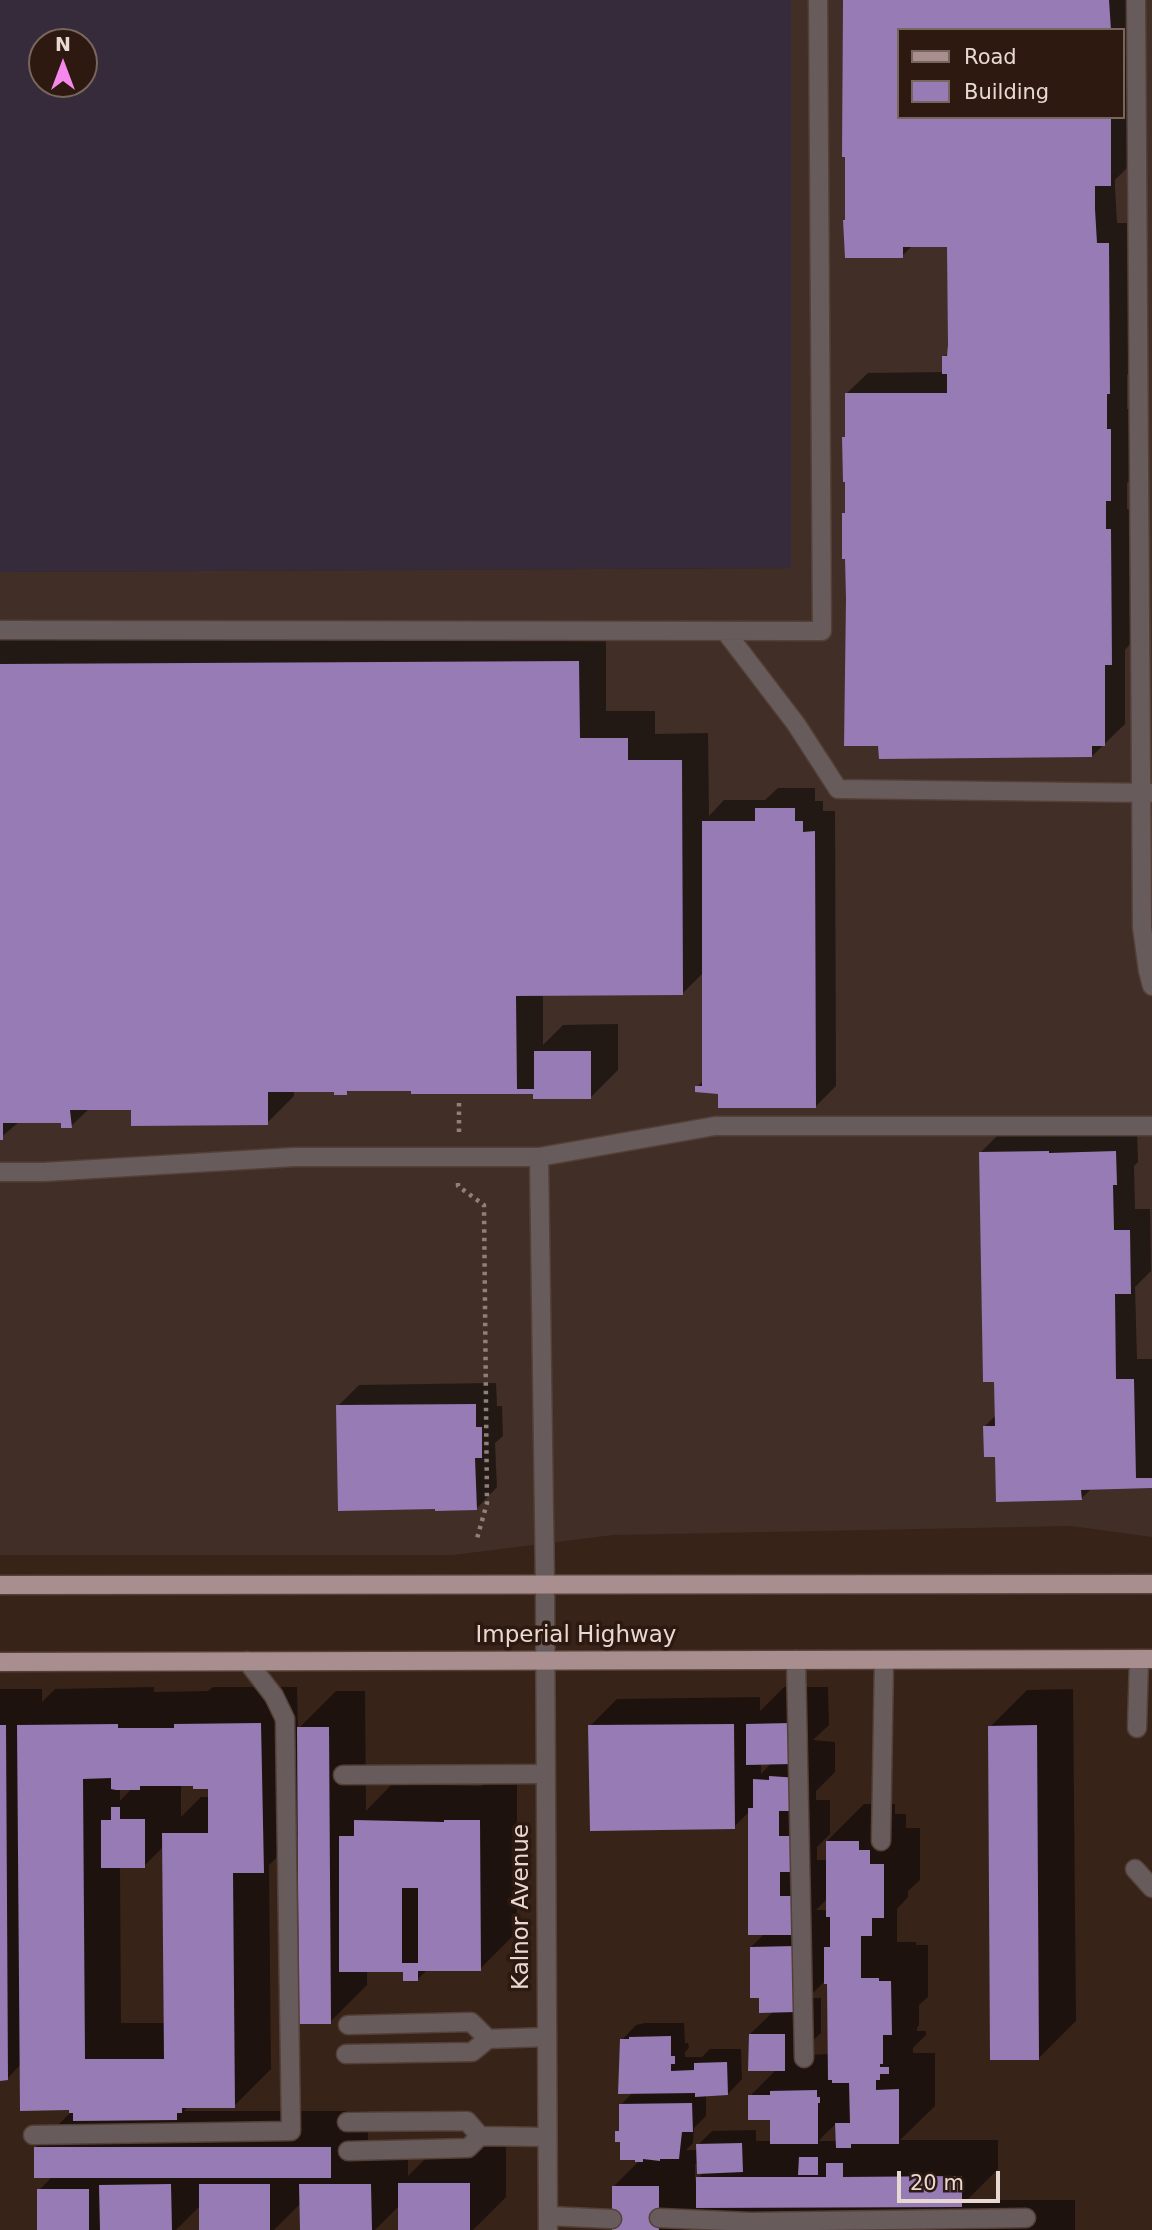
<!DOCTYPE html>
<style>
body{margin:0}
#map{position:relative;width:1152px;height:2230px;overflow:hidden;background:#382319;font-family:"DejaVu Sans",sans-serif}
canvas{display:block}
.legend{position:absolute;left:897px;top:28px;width:228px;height:91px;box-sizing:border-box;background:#2d190f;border:2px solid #77665d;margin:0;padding:9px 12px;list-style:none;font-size:21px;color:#e7d9d2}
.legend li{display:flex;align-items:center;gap:14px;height:35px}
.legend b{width:35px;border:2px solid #77665d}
.north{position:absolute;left:28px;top:28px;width:70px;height:70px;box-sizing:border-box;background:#2d190f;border:2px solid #77665d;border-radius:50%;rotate:0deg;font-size:19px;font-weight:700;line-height:28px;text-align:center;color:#e7d9d2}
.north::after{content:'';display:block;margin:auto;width:24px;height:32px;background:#f788eb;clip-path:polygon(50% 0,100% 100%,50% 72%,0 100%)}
.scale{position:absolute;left:897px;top:2171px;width:103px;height:32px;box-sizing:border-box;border:4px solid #e7d9d2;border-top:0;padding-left:9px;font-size:21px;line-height:24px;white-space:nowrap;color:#e7d9d2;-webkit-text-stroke:5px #2d190f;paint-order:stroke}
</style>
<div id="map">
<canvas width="1152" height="2230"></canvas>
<ul class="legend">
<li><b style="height:9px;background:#a88e8e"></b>Road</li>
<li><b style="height:19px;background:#977bb5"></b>Building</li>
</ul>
<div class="north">N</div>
<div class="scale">20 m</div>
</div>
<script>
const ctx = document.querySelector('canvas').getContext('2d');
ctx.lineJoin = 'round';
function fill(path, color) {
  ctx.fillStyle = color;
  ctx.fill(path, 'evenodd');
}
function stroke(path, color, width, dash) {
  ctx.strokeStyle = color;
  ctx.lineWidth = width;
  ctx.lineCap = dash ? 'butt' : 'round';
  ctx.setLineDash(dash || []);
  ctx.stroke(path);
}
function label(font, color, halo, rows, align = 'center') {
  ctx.font = font + ' "DejaVu Sans",sans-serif';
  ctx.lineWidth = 7;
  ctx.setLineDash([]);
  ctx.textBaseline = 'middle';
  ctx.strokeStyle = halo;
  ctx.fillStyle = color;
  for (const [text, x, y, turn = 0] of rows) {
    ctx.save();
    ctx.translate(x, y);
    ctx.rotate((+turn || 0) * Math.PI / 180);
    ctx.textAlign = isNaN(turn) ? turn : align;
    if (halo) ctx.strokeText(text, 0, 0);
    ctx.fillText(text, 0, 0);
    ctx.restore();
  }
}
fill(new Path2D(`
 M791,0h361v1537l-81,-11 -458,9 -160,20h-453v-983l791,-4zM898,30h224v87h-224z`), '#402e27');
fill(new Path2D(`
 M0,0h791v568l-791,4zM42,42h42v42h-42z`), '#352b3b');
fill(new Path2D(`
 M845,0h285l2,163 -17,17v7l2,36h12l1,148 -3,4v34h4v70l-4,4v26h5v133l-7,8v74l-33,32 -245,-156 -3,-86 3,-3 -3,-73 3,-3 -1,-41 22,-21 76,-1v-15l5,-5v-107h-36l-11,11 -56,-37zM898,30h224v87h-224z
 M606,635v76h49v23l53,-1 1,83 15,-16h41l13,-12h37v13h8v10h12l1,275 -21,21 -95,-15 -23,-5 7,-7v-108l-21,21 -140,1v51l20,-20 55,-1v46l-27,27 -56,-5 -185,-3 -4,4 -10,-3h-42v6l-27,27 -134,-15h-43l-19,18 -8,-4h-44l-19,16v-501z
 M1137,1130l1,32 -4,4 1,43h15l1,62 -16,16 2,72h15v127l-60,2 -11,11 -84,-44 -12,-29 11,-11 -15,-263 21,-21z
 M496,1383l1,23h5l1,30 -8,7 2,44 -21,22 -138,-103 21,-21z
 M154,1687v5l54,-1 5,-4h84l1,42 38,-38h29l1,120 26,-27 89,2 2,-2h34v148l-37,37 -53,1 -10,10 -12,-10h-38v15l-37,37 -30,-187 -31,30 2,204 -37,37h-45l-5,5h184v29l-8,8 48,-1v29l29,-29h69v50l-33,33h-73v-25l-25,25h-74v-27l-27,27h-73v-25l-25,25h-137v-40l13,-13 -16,-30 34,-34v-4l-49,-45 -14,15h-7v-390h42v13l13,-13zM181,1784l29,3v10h-9l-20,20zM132,1788l-12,13v-12zM164,1846l1,177h-44l-1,-157h24z
 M784,1687h44l1,38 -16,15 22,2v30l-19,19v9h14v34l-13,13v13h10v-19l37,-37h31v10h11v14h14v52l-12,11v6l-11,12v33h19v3h12v52l-9,8v20l-2,3v3h9v4l-13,13v5h22v53l-35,34h98v29l-31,31h108v30h-462v-43l27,-27 -23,-28 4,-4v-23l12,-13 -11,-52 14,-15 9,-2h39l1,20h3l1,5 -4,4v5h17l8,-8h31l1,30 -14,15h-22v22l-12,12 -1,15 -7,7h12v-5l14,-14 44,-1v11h16v-23l-22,-22 27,-27 -27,-35 24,-23 -14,-15 -9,-49 14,-14 -15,-122 -16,16 -144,-101 27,-27 143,-2v14zM772,1762l-11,12v-11zM827,1899v11h-11zM824,1982h5l1,72 -22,1 -4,4h-10l27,-26v-35h-13zM837,2123v18h-18l5,-6zM695,2164h3l6,8 -9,9z
 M1073,1689l3,332 -37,37 -49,-331 37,-37z`), '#0007');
fill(new Path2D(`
 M843,0h266l2,30h-213v87h213v69h-16v23l2,34h12l1,151h-3v35h4v72h-5v28h5l1,136h-7v81h-13v11l-213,2 -1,-13h-34l2,-147 -1,-40h-3v-46h3v-31h-2l-1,-45h3v-44h102v-19h-5v-18h5l1,-11 -1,-98h-44v11h-58l-2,-38h2v-63h-3z
 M579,661l1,77h48v22h54l1,235 -167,1 1,93h17v-38h57v48h-58v-5h-122v-3h-64v4h-13v-3h-66v33l-137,1v-16h-61l2,18h-11v-5h-58v17h-3v-476z
 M755,808h40v13h8v11l12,-1 1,277h-98v-14l-23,-2v-6h7v-265h53z
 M1049,1151v2l67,-2 1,34h-4l1,45h16l1,64h-16l1,85h18l2,99h16v10l-71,2 1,10 -86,2 -1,-45h-11l-1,-31h12l-1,-44h-11l-4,-230z
 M476,1404v23h6v31h-7l2,52 -42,1v-2l-97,2 -2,-106z
 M261,1723l3,150h-31l2,235h-53v5h-5v7l-104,1v-8h-4v-3l-49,1 -3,-386 101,-1v4h56v-4zM111,1778v11l5,1h24v-4h53v3h15v44h-46l2,226h-79l-2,-280z
 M791,1723l1,41 -46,1v-41z
 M734,1724l1,105 -145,2 -2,-106z
 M0,1725h6l2,355 -8,1z
 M1037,1725l2,335h-49l-2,-334z
 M297,1727h32l2,297h-32z
 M769,1776l30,2v33h-20v25h15l-1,36h-13v24h13v39h-45v-127h5v-29l16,1z
 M111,1807h9v12h25v49h-44v-48h10z
 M354,1820l90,2v-2h36l1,151h-63v10h-15v-9h-64v-136h15zM402,1888h16v75h-16z
 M826,1841h33v9h11v14h14v54h-12v18h-11v42h18v3h12l1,54h-9v29h-3v3h9v7h-9v6h-4v10l23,-1v55h-48v4h-15l-1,-25h15l-1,-40h-17v-3h-4l-1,-96h-3v-37h6v-30h-4z
 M795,1946l1,66 -37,1v-15h-9v-51z
 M749,2034h36v37h-37z
 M671,2036v20h4v8h-4v7l23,-1v-7l33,-1 1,33 -33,2v-4l-77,1 2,-55h9v-2z
 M817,2090v7h3v6h-2v41h-48v-24h-22v-25h22v-4z
 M692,2103l1,29h-11l-3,27h-19v2l-17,-2v3h-8v-2h-15v-18h-5v-11h4v-27z
 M742,2143l1,29 -46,2 -1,-30z
 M34,2147h297v31h-297z
 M799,2157h19v18h-20z
 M826,2163h17v14l119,-1v31l-266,1v-31h130z
 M398,2183h72v47h-72z
 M171,2184l1,46h-72l-1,-45z
 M199,2184h71v46h-71z
 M299,2184h72l1,46h-72z
 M612,2186h47v44h-47z
 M37,2189h52v41h-52z`), '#977bb5');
const service = new Path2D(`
 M1136,0l6,927 6,44 4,15
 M0,630l822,1 -4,-631
 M725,631l71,93 42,65 314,4
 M539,1157l6,428
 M0,1172h44l250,-15h245l176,-31h437
 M1137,1728l2,-69
 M343,1775l202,-1
 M881,1841l3,-181
 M1135,1869l17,19
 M348,2025l123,-3 17,17 59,-2
 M346,2054l126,-2 16,-13
 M347,2122l120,-1 13,15 67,1
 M33,2135l258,-4 -6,-412 -11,-23 -27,-35
 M348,2151l120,-3 12,-12
 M549,2216l63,3
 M659,2218l91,4 276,-4`);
const minor = new Path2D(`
 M545,1585l3,645
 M796,1660l8,398`);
const primary = new Path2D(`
 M0,1585l1152,-1
 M0,1662l1152,-3`);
stroke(service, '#544037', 21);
stroke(minor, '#544037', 21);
stroke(primary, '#544037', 21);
stroke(new Path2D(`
 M459,1132v-32
 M458,1183v3l26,19 3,298 -11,39`), '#928078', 4.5, [3.5, 5]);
stroke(service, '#685b5c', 18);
stroke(minor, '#685b5c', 18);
stroke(primary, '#a88e8e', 18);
label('23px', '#e7d9d2', '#2d190f', [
 ["Imperial Highway",576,1636],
 ["Kalnor Avenue",522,1907,-90]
]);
</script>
